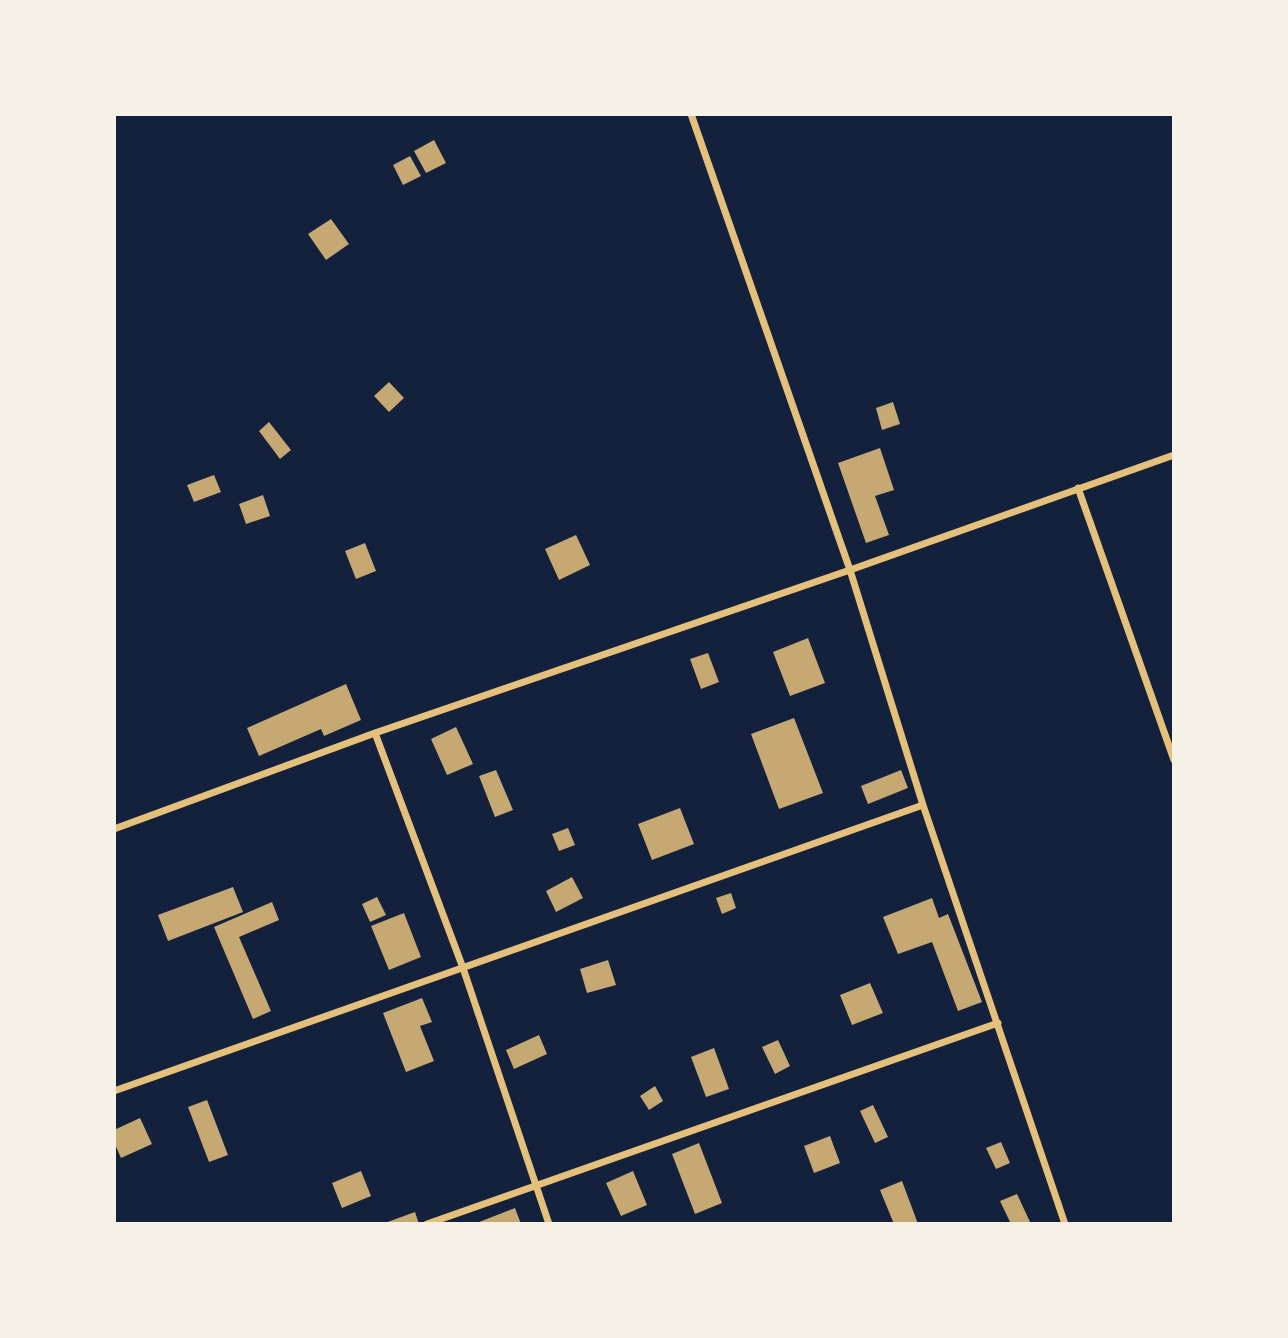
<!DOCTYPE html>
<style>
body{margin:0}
#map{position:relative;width:1288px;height:1338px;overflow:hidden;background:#14213d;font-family:"Exo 2",sans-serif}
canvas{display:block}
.frame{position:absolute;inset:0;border:116px solid #f6f1e7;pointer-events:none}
</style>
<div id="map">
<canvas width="1288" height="1338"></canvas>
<div class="frame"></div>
</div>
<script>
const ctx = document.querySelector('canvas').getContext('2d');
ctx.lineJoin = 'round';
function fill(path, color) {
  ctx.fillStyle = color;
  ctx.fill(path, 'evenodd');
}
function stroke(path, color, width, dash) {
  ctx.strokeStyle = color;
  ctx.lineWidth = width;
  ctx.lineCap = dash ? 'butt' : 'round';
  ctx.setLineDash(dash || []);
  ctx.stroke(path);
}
fill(new Path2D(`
 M434,140l12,23 -20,10 -12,-22z
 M410,156l11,20 -18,9 -10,-20z
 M331,219l18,25 -23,16 -18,-26z
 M389,382l15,16 -15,14 -15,-16z
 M893,402l7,22 -18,6 -6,-22z
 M269,422l22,28 -11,9 -21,-28z
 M880,448l14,42 -19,6 14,39 -23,8 -28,-80z
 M214,475l7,17 -27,10 -7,-17z
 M263,495l7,21 -24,8 -7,-20z
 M576,535l14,30 -31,15 -14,-31z
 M365,543l11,28 -20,8 -11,-28z
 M808,638l17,45 -35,13 -17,-44z
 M708,653l11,29 -18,7 -11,-30z
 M346,684l15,36 -37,16 -3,-7 -62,27 -12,-28z
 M794,718l29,75 -44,16 -28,-75z
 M456,727l17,37 -26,11 -16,-36z
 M496,770l17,40 -18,7 -16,-41z
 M901,770l7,18 -40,16 -7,-18z
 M680,808l14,36 -42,16 -14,-36z
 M568,828l7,17 -16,6 -7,-17z
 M572,877l11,21 -27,14 -10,-21z
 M233,887l10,25 -75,29 -10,-26z
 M731,893l5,15 -14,6 -6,-16z
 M377,897l9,18 -16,7 -8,-18z
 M932,898l7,20 9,-4 34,88 -24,9 -26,-69 -34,12 -15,-37z
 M272,902l7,18 -40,17 32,74 -18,8 -39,-92z
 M404,913l17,44 -32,13 -18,-44z
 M608,960l8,25 -29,8 -7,-24z
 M870,983l13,30 -31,12 -12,-30z
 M422,998l10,24 -12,4 14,35 -28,11 -23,-59z
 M539,1035l8,19 -33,15 -8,-19z
 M778,1040l12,26 -15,8 -13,-27z
 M714,1048l15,41 -23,8 -15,-40z
 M655,1086l8,15 -14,9 -9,-14z
 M207,1100l21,55 -19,7 -21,-55z
 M873,1105l15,32 -13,6 -15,-32z
 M140,1118l12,26 -31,14 -7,-16v-12z
 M830,1136l10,27 -26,10 -10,-27z
 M1001,1142l9,21 -14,6 -10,-21z
 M699,1143l23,60 -27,11 -23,-60z
 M361,1171l10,25 -29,12 -10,-25z
 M633,1171l14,34 -26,11 -15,-33z
 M902,1181l16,43h-24l-14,-34z
 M1017,1194l14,30h-20l-11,-23z
 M515,1208l6,16h-47z
 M415,1212l4,12h-37z`), '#c6a872');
stroke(new Path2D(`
 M691,114l159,456 73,235 142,419
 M1078,488l96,272
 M375,733l88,235 86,256
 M114,829l261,-96 475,-163 324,-115
 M114,1091l809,-286
 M427,1224l571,-201`), '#e5c07b', 7);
</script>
